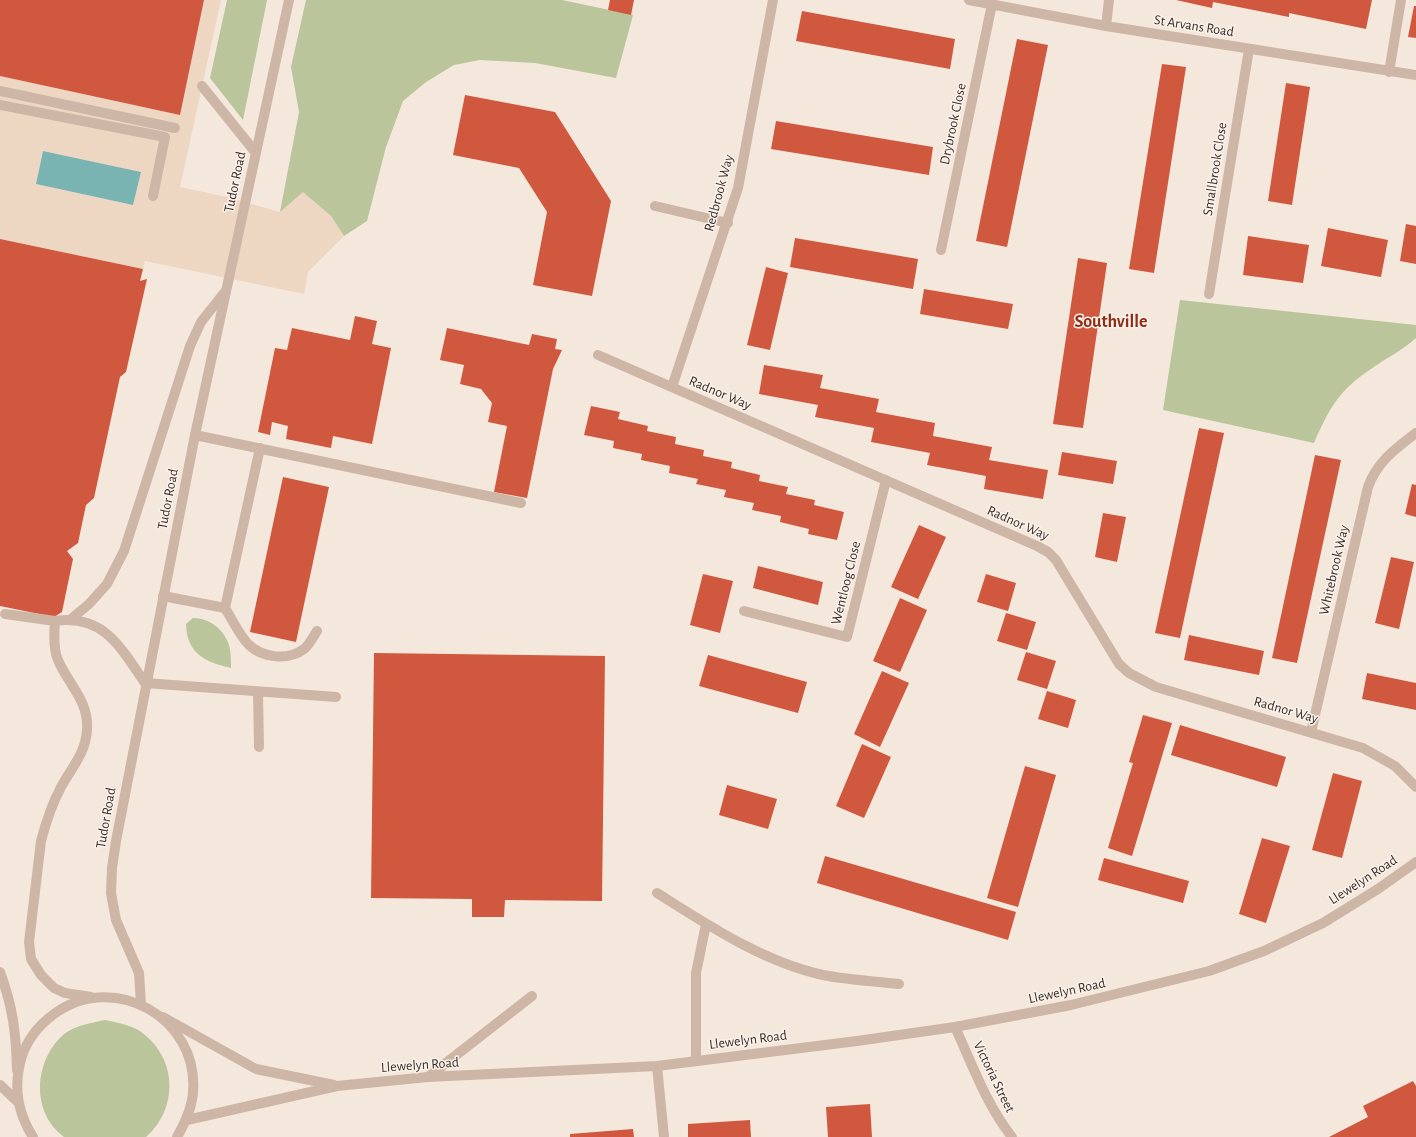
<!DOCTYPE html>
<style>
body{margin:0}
canvas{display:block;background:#f4e7dc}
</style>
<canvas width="1416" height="1137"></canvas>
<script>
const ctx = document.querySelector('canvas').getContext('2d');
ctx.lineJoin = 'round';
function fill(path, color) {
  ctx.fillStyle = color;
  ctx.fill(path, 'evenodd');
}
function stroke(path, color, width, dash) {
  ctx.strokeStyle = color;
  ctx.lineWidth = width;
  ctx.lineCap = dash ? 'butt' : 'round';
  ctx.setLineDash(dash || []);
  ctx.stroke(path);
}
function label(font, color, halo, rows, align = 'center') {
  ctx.font = font + ' "Alegreya Sans",sans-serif';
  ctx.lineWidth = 3;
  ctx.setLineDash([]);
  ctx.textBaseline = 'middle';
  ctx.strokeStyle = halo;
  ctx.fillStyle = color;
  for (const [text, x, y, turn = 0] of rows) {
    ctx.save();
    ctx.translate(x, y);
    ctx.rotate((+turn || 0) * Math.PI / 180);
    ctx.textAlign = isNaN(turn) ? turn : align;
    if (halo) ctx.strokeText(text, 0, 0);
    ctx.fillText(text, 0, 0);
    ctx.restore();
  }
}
fill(new Path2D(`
 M227,0h40l-24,120 -33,-42z
 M306,0h256l71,15 -17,63 -81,-15 -55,-3 -26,5 -28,17 -23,19 -17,46 -19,74 -23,15 -14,-21 -50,-3 19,-100 -8,-45z
 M1180,300l236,25v13c-14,13 -30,20 -45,31 -33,22 -42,40 -57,74l-151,-33z
 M193,618c16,0 31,11 36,27 2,7 2,16 2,23 -26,-6 -44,-14 -45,-44z
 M105,1020c14,3 29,5 40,15 33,27 32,75 1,102h-82c-34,-25 -30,-77 0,-103 12,-9 27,-11 41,-14z`), '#bac59b');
fill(new Path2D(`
 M204,0h17l-41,187 47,10 53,15 23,-20 27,23 14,21 -36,36 -4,22 -159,-33 -2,8 -143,-30v-163l180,39zM43,151l97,21 -7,33 -97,-21z`), '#eed7c2');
fill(new Path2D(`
 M43,151l98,21 -8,33 -97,-21z`), '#79b4b3');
fill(new Path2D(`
 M0,0h204l-24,115 -180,-39z
 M610,0h24l-3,15 -23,-5z
 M1176,0h196l-6,29 -77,-16v4l-76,-15 -1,6z
 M1414,6h2v32l-8,-1z
 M802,11l153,28 -5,30 -154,-28z
 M1017,39l31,6 -41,202 -31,-6z
 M1162,64l24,3 -32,206 -25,-4z
 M1286,83l24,4 -18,118 -24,-4z
 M465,95l90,17 56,89 -19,95 -59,-11 14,-73 -28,-44 -66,-13z
 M776,121l157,26 -4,28 -158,-26z
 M1406,224l10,2v38l-16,-3z
 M1328,228l60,12 -7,37 -60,-11z
 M1248,236l61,9 -6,38 -60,-8z
 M795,238l123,21 -5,30 -123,-22z
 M0,239l143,30 -3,12 7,-2 -21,93 -6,5 -26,121 -8,7 -8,38 -11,8 6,8 -11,53 -8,5 -54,-11z
 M1078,258l29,5 -24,165 -30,-4z
 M766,267l22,6 -18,77 -23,-5z
 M924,289l89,15 -5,25 -88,-15z
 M355,316l22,5 -5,23 19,4 -19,96 -39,-8 -2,12 -45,-9 2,-13 -16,-4 -2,13 -12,-3 17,-84 12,2 5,-22 58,12z
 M447,328l82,17 3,-11 25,5 -2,10 7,1 -9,19 -26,129 -33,-6 13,-66 -19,-4 4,-19 -11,-14 -21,-5 4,-19 -24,-5z
 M764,365l59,10 -3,13 59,11 -3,13 59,11 -2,13 59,11 -3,13 59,10 -5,29 -59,-10 2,-13 -59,-11 3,-12 -59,-11 3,-14 -59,-11 3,-12 -59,-11z
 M591,406l29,6 -2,7 30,7 -1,5 29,6 -1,7 29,6 -1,6 29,6 -1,6 29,7 -1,6 29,6 -2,7 29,6 -1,5 30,7 -7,28 -29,-6 1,-5 -29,-7 1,-6 -29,-6 2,-7 -30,-6 2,-7 -30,-6 2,-5 -29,-6 1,-7 -29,-6 1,-6 -29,-6 1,-7 -30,-6z
 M1199,428l25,5 -44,205 -25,-5z
 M1062,452l55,9 -4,23 -55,-9z
 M1315,455l26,5 -44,203 -25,-5z
 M283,477l46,10 -33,155 -46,-10z
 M1412,484l4,1v32l-11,-3z
 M1103,513l23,4 -9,45 -22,-5z
 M919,525l27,12 -28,62 -27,-12z
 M1391,557l23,5 -15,67 -24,-6z
 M758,566l65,16 -5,23 -65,-17z
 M703,574l30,7 -13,52 -30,-8z
 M986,574l30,9 -8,28 -31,-9z
 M900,598l27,12 -27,62 -27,-11z
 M1006,613l30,9 -9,28 -30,-9z
 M1189,635l75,16 -5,24 -75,-15z
 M1026,652l30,9 -9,28 -30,-9z
 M374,653l231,3 -3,245 -97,-1 -1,17h-32v-18l-101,-1z
 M708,655l99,27 -9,31 -99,-27z
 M882,671l27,12 -29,64 -26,-13z
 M1367,673l49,10v27l-54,-11z
 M1047,691l29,9 -8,28 -30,-9z
 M1143,715l29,8 -40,133 -24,-8 25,-85 -4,-1z
 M1180,725l106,32 -9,30 -106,-32z
 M862,744l29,13 -27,61 -28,-12z
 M1025,766l31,9 -38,132 -31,-9z
 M1333,773l29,8 -20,77 -30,-8z
 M727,785l50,14 -9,30 -49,-14z
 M1262,838l28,8 -24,77 -27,-9z
 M825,856l191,56 -8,28 -191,-57z
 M1104,858l85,23 -6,22 -85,-23z
 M1413,1081l3,5v51h-87l39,-20 -5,-11z
 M870,1104l2,33h-44l-2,-30z
 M750,1120l1,17h-63v-13z
 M633,1129l1,8h-64v-3z`), '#d0583f');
stroke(new Path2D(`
 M202,86l54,67
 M655,206l73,17
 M195,435l326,68
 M163,596l62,12c7,11 14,27 24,37 14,13 39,16 55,4 5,-4 9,-12 13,-18
 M225,608l35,-160
 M5,614l50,7
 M71,619l18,-15 18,-20 17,-33 66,-205 11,-24 23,-29
 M258,692l1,55
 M0,972c13,35 16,61 17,98
 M91,997l-26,-4 -11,-5 -13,-13 -10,-16 -2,-17 12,-101c5,-19 11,-37 20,-54 11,-20 25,-34 26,-58 2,-28 -19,-45 -29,-69 -5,-11 -4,-27 -3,-39 49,-7 66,27 90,62l191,14
 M428,1077l104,-81`), '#ceb6a7', 10);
stroke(new Path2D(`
 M0,91l175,37
 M0,105l165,32 -12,59`), '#ceb6a7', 10);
stroke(new Path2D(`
 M969,0l137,26 310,49
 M1106,26l3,-26
 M1389,72l12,-72
 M941,250l51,-246
 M1209,294l40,-245
 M598,355l439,191 11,6 8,8 63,104 10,9 27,14 207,61 32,18 21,21
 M672,387l66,-199 35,-188
 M744,611l103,26 39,-157
 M1311,732l57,-245c9,-25 27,-38 48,-54
 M657,893c51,32 106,69 166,82 25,5 51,6 76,9
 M163,1017l93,52 78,16
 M955,1027c17,37 31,77 57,110
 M696,1061v-88l10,-49
 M657,1066l7,71
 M187,1120l150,-34 91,-9 229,-11 200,-25 98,-14 116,-22 138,-34 55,-20 59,-28 55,-34 38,-27`), '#ceb6a7', 10);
stroke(new Path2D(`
 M141,1004l-2,-31 -23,-53 -5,-27 1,-25 4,-27 79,-406 94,-435
 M0,1085l18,17
 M33,1137c-16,-25 -20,-52 -11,-81 6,-18 17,-31 32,-42 60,-44 145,4 139,78 -1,16 -8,31 -16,45`), '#ceb6a7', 10);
label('14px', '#3a2c28', '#fbf2ea', [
 ["St Arvans Road",1194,26,9],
 ["Drybrook Close",953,124,-78],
 ["Smallbrook Close",1215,169,-81],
 ["Tudor Road",235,182,-78],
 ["Redbrook Way",719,193,-75],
 ["Radnor Way",720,393,23],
 ["Tudor Road",168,499,-79],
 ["Radnor Way",1018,523,24],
 ["Whitebrook Way",1334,570,-77],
 ["Wentloog Close",846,583,-76],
 ["Radnor Way",1286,710,16],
 ["Tudor Road",106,818,-80],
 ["Llewelyn Road",1363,880,-33],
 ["Llewelyn Road",1067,991,-12],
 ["Llewelyn Road",748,1040,-7],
 ["Llewelyn Road",420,1065,-4],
 ["Victoria Street",994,1077,64]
]);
label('bold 18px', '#902e1a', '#fbf2ea', [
 ["Southville",1111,322]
]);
</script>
